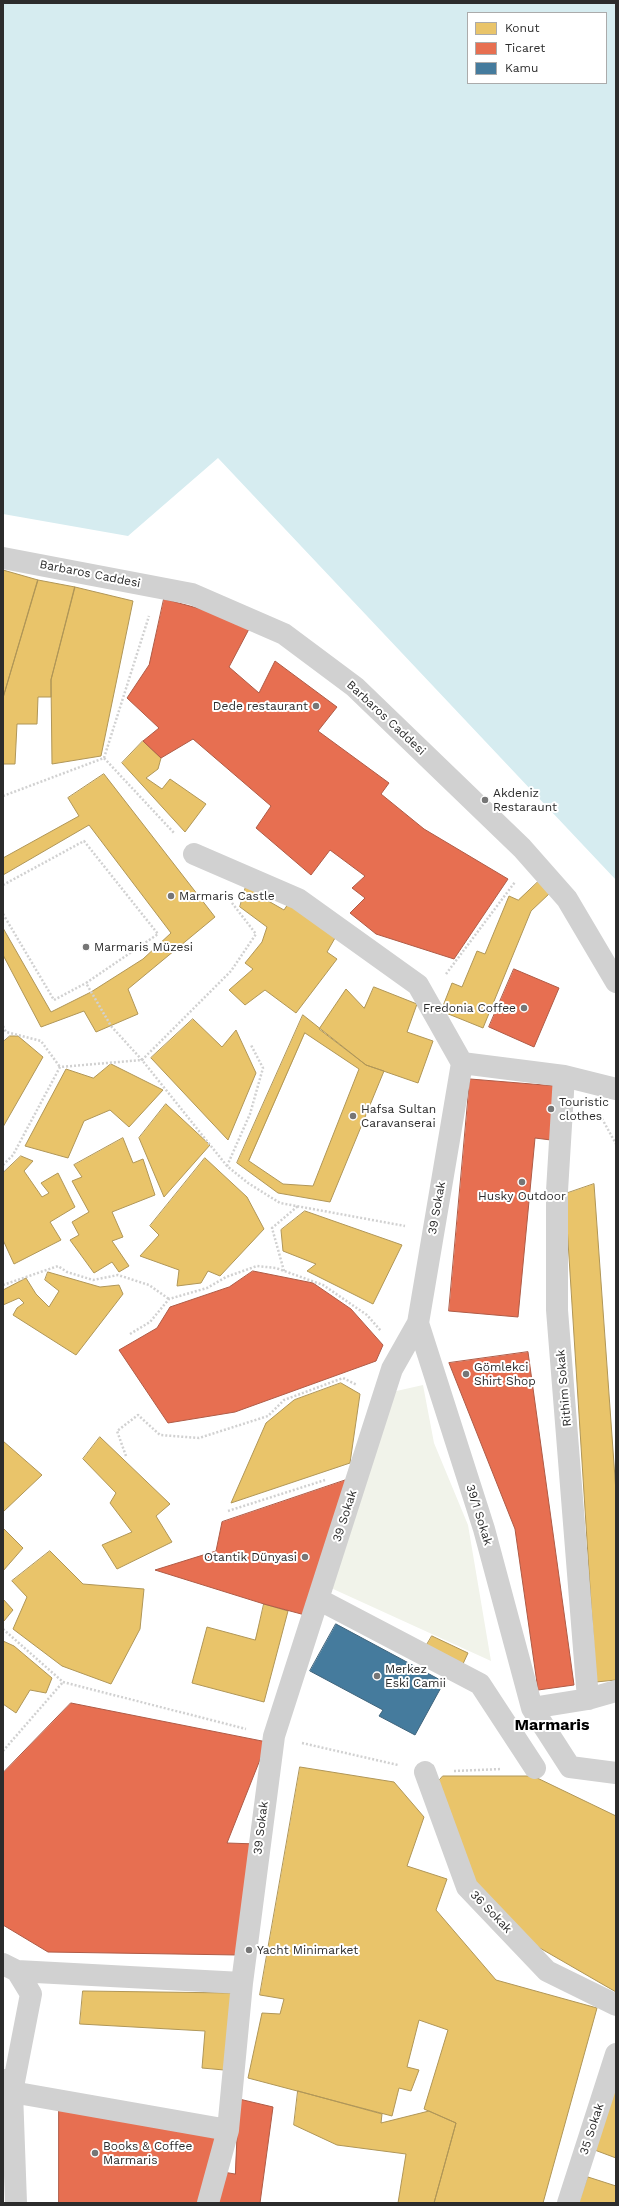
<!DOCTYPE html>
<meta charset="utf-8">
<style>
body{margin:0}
#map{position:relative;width:619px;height:2206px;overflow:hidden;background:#fff;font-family:"Work Sans",sans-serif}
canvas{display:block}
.frame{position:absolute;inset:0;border:4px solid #2c2c2c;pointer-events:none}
.legend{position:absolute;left:467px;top:12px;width:140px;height:72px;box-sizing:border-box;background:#fff;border:1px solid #ababab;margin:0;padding:5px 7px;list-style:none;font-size:12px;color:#2c2c2c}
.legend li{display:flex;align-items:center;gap:8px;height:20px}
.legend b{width:20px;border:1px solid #ababab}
</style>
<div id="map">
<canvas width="619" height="2206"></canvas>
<div class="frame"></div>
<ul class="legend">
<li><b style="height:11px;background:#e9c46a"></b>Konut</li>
<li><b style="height:11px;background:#e76f51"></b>Ticaret</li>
<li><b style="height:11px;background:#457b9d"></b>Kamu</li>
</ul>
</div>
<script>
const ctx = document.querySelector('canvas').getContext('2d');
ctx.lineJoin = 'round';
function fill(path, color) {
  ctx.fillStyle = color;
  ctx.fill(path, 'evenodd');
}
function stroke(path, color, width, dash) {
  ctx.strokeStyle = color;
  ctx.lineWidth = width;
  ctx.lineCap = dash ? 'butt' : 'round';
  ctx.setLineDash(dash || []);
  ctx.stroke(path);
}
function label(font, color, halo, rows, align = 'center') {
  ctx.font = font + ' "Work Sans",sans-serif';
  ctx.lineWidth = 4;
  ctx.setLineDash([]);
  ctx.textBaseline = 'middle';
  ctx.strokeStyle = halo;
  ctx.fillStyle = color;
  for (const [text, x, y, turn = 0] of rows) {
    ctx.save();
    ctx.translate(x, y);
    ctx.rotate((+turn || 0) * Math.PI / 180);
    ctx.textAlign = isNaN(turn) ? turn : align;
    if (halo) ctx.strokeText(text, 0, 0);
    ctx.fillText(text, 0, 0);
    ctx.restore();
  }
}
fill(new Path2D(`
 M423,1385l11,58 34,82 23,136 -160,-73 61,-196z`), '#f1f3ea');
fill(new Path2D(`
 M3,3h613v877l-398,-422 -90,78 -125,-22zM468,13h138v70h-138z`), '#d6ecf0');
const homes = new Path2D(`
 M3,570l35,10 -35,118z
 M38,580l37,7 -24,93v17h-13l-1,27h-20l-2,40h-12v-66z
 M75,587l58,14 -32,155 -49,8 -1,-84z
 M143,741l18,17 -3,11 -12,9 16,11 8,-10 36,25 -21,28 -63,-69z
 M104,774l111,143 -87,72 10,25 -42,18 -12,-21 -43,16 -38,-72v-27l48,84 40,-20 52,-33 28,-26 -82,-108 -86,50v-17l76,-42 -11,-18z
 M539,881l11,12 -19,18 -48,117 -42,-17 11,-28 10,4 15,-36 8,3 24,-58 9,4z
 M247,883l19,9 -3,6 21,12 6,-9 45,37 -8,14 10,7 -41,54 -31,-23 -20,15 -16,-15 24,-21 -8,-6 17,-21 5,-15 -27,-20z
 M374,987l43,17 -10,28 26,9 -15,42 -52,-18 -47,-36 27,-40 18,19z
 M303,1015l63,50 18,6 -54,131 -52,-9 -41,-30zM305,1033l54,36 -46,117 -30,-2 -34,-23z
 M193,1019l29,28 14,-17 20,43 -28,67 -77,-82z
 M10,1036h8l25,21 -40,70v-85z
 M111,1064l52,26 -34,37 -19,-17 -26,11 -16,37 -43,-12 41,-77 27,9z
 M166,1104l44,41 -46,52 -25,-59z
 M123,1138l10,25 10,-4 12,36 -43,17 11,25 -11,4 17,25 -10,6 -7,-10 -18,11 -24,-33 9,-5 -7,-13 17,-10 -17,-31 10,-4 -8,-12z
 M21,1156l12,5 -9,10 18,26 7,-4 -8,-10 17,-10 17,34 -25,15 11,18 -47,24 -11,-24v-67z
 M205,1158l42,39 17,32 -44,47 -12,-5 -7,12 -24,3 2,-16 -39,-14 19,-21 -9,-9z
 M594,1184l22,308v188l-20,2 -31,-488z
 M305,1211l97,34 -29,59 -66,-33 9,-7 -33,-13 -2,-21z
 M48,1272l52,15 19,-2 4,9 -47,61 -63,-40 4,-7 7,-5 -5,-5 -16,7v-15l23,-12 10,16 13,13 10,-16 -14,-11z
 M341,1383l19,11 -10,69 -119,40 35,-80 28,-23z
 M100,1437l70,67 -14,12 16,26 -55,27 -15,-24 30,-13 -22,-29 6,-10 -33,-34z
 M3,1441l39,34 -39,37z
 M3,1528l20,20 -20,23z
 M50,1551l33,33 61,5 -4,40 -29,55 -49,-18 -49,-37 14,-32 -15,-16z
 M3,1599l10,11 -9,11 -1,-1z
 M264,1604l24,7 -24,91 -72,-19 15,-56 48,13z
 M432,1636l36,17 -6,13 -37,-18z
 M3,1641l11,5 38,32 -6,15 -16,-3 -14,23 -13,-9z
 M300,1767l94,15 30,35 -17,49 40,13 -11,31 60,70 101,28 -54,195h-109l22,-80 -32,-14 24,-79 -29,-10 -12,47 12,3 -8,21 -12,-3 -7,28 -144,-38 14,-65 18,1 4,-15 -24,-4z
 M443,1776h90l83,40v176l-97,-56 -48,-55 -34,-98z
 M83,1991l149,2 -8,77 -22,-2 3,-37 -125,-7z
 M616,2075v83l-24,-9z
 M298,2091l84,23 -1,9 48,-12 27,12 -22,80h-36l8,-49 -69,-9 -43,-20z
 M588,2177l28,9v17h-37z`);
fill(homes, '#e9c46a');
stroke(homes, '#b09657', 1);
const shops = new Path2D(`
 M164,599l48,13 37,17 -20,38 30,26 16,-32 62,46 -19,24 71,52 -8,11 43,35 84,50 -54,80 -78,-25 -26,-21 15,-15 -13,-10 13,-12 -35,-26 -19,25 -55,-47 15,-22 -78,-67 -32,19 -18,-17 16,-13 -32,-30 22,-33z
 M514,969l45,19 -25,59 -45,-20z
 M470,1079l86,7 -5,54 -16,-2 -17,179 -69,-6z
 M253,1271l60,12 38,26 32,36 -7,16 -141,51 -67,11 -49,-73 38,-22 13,-21 59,-20z
 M528,1352l46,333 -36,5 -23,-161 -66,-166z
 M346,1480l-41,135 -41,-11 -109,-34 61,-19 6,-29z
 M71,1703l196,39 -40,101 30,1 -19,111 -190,-3 -45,-27v-152z
 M239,2099l34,8 -13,96h-44l7,-31 12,2z
 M59,2104l162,31 -19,68h-143z`);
fill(shops, '#e76f51');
stroke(shops, '#af5b46', 1);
const public = new Path2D(`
 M336,1624l108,58 -29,53 -36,-19 4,-6 -73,-39z`);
fill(public, '#457b9d');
stroke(public, '#3e637b', 1);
stroke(new Path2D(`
 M104,758l45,-142
 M3,796l101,-38 71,76
 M3,885l81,-44 74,93 -72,49 25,43 31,34 85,106 21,17 32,20 125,23
 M3,914l51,86 32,-17
 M446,974l69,-92
 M3,1026l3,6 35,9 19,26
 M600,1115l16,29
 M3,1165l10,-10 47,-88 82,-7 89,-89 25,-37 -24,-31
 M227,1166l23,-52 13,-46 -12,-23
 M284,1271l-12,-43 26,-22
 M3,1285l55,-19 9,6 26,8 25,-5 31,10 20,14
 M130,1334l20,-12 19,-23 38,-11 19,-11 31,-11 19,2 47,17 44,30 14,16
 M126,1456l-9,-25 21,-16 22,20 39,3 69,-22 16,-16 59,-22 14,7
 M228,1511l97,-31
 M3,1629l60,53 183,47
 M302,1743l96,22
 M3,1751l60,-69
 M454,1771l47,-2`), '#d1d1d1', 2.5, [2, 2]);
stroke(new Path2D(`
 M3,558l189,36 92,40 71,53 167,161 45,51 49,83
 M194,854l104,45 120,86 44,78
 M462,1063l102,13 52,13
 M564,1076l-7,115v119l31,389
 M418,1323l66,206 48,179
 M318,1599l162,85 55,84
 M616,1691l-28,8 -56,9 38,59 46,6
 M425,1772l42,115 80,84 69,34
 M3,1964l14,7 225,12
 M17,1971l14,23 -19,98 216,38
 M4,2080l8,12 4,111
 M208,2203l20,-73 14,-147 32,-247 118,-367 26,-46 44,-260
 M568,2203l48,-149`), '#d1d1d1', 22);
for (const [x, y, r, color] of [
 [316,706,4,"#767676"],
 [485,800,4,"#767676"],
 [171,896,4,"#767676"],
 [86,947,4,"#767676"],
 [524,1008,4,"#767676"],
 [551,1109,4,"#767676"],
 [353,1116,4,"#767676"],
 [522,1182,4,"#767676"],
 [466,1374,4,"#767676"],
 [305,1557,4,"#767676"],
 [377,1676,4,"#767676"],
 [249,1950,4,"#767676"],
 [95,2153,4,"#767676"]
]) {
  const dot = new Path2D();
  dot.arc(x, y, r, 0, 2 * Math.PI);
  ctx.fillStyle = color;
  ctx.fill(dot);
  stroke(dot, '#fff', 1.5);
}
label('12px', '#2c2c2c', '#fff', [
 ["Barbaros Caddesi",90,574,11],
 ["Barbaros Caddesi",386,718,43],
 ["39 Sokak",437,1208,-80],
 ["Rithim Sokak",564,1388,-95],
 ["39/1 Sokak",479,1515,73],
 ["39 Sokak",345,1516,-72],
 ["39 Sokak",261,1828,-83],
 ["36 Sokak",491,1912,46],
 ["35 Sokak",592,2129,-72]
]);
label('12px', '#2c2c2c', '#fff', [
 ["Dede restaurant",308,706,"right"],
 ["Akdeniz",493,793],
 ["Restaraunt",493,807],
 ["Marmaris Castle",179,896],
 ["Marmaris Müzesi",94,947],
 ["Fredonia Coffee",516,1008,"right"],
 ["Touristic",559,1102],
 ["clothes",559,1116],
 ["Hafsa Sultan",361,1109],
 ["Caravanserai",361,1123],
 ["Husky Outdoor",522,1196,"center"],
 ["Gömlekci",474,1367],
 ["Shirt Shop",474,1381],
 ["Otantik Dünyasi",297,1557,"right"],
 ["Merkez",385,1669],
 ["Eski Camii",385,1683],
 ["Yacht Minimarket",257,1950],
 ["Books & Coffee",103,2146],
 ["Marmaris",103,2160]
], 'left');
label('bold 16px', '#000', '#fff', [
 ["Marmaris",552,1725]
]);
</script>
